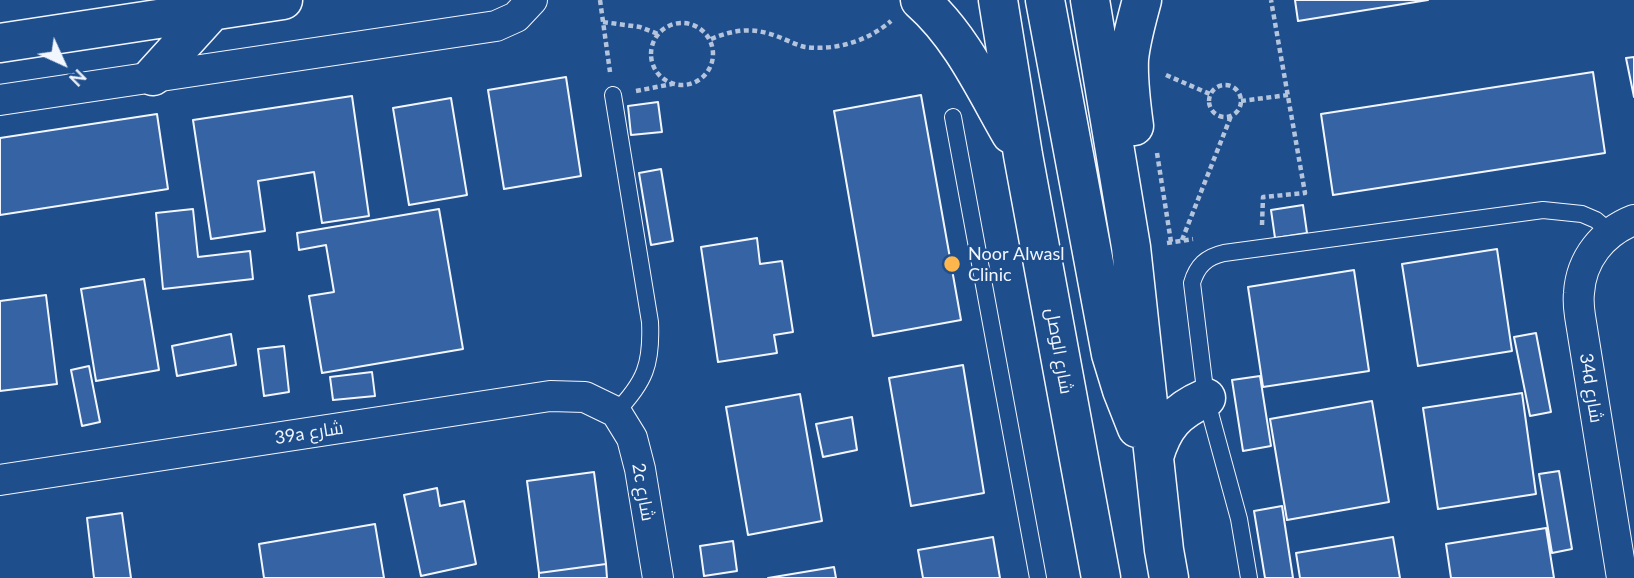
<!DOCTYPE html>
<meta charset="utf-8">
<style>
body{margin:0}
#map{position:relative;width:1634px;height:578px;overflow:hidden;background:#1f4e8c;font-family:Lato,sans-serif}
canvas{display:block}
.north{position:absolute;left:28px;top:28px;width:70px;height:70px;-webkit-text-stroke:5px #1f4e8c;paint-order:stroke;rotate:135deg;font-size:19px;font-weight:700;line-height:28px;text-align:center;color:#f2f6ff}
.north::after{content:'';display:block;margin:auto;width:24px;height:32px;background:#f2f6ff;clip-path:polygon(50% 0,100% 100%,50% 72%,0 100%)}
</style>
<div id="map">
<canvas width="1634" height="578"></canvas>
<div class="north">N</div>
</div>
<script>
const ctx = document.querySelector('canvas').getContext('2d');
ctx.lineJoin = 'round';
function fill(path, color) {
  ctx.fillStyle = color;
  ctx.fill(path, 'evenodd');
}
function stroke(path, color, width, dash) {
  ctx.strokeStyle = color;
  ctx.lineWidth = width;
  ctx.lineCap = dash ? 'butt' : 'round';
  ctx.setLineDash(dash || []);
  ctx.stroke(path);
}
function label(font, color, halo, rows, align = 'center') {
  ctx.font = font + ' Lato,Cairo,sans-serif';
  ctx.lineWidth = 5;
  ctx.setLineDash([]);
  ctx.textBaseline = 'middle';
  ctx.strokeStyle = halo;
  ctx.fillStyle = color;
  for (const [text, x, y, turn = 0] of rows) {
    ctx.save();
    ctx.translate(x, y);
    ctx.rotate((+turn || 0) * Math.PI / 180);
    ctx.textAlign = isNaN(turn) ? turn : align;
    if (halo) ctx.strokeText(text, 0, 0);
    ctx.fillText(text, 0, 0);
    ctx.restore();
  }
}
const building = new Path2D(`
 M1295,0h133l-130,21z
 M1634,57v40l-8,-39z
 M1593,72l12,81 -272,42 -12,-81z
 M566,77l15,99 -77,13 -16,-99z
 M921,95l40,225 -88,16 -39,-225z
 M352,96l17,120 -47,7 -8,-51 -56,9 7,50 -54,8 -18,-119z
 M451,98l16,97 -58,10 -16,-97z
 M658,102l4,30 -31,3 -3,-29z
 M157,114l11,75 -168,26v-77z
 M661,169l12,72 -22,4 -12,-72z
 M1303,205l4,28 -32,5 -4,-28z
 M193,209l5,48 52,-6 3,28 -90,10 -7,-76z
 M439,209l24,140 -141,24 -13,-77 25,-4 -8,-47 -27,5 -2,-17z
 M757,238l3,26 22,-3 11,71 -19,3 3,18 -59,9 -17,-115z
 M1497,249l15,102 -94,15 -16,-102z
 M1354,270l15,101 -106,16 -15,-100z
 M144,279l15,91 -63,11 -15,-92z
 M46,295l11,89 -57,7v-90z
 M1536,333l15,79 -21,4 -16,-79z
 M231,334l5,31 -59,11 -5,-30z
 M284,346l5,46 -25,4 -6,-47z
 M963,365l21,128 -73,13 -22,-128z
 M89,366l11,56 -18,4 -11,-56z
 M372,372l3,24 -42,4 -3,-23z
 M1260,376l11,70 -28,5 -11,-71z
 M1522,393l14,101 -98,15 -15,-101z
 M800,394l22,127 -74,14 -22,-128z
 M1372,401l17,101 -102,18 -17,-101z
 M852,417l5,33 -34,7 -7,-33z
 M1559,471l13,78 -20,4 -13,-79z
 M594,472l12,92 -67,9 -12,-92z
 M437,488l3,18 24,-5 12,63 -55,12 -17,-81z
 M1282,506l11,72h-28l-11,-67z
 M122,513l9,65h-37l-7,-60z
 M375,524l9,54h-120l-5,-34z
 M1546,528l8,50h-103l-5,-34z
 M993,537l7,41h-77l-5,-28z
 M1393,537l7,41h-100l-4,-25z
 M733,541l4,30 -33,5 -4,-30z
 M606,564l1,14h-68v-5z
 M834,567l2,11h-68z`);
fill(building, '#3563a3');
stroke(building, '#f2f6ff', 2);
const service = new Path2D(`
 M613,95l37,227c2,42 -5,60 -34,90
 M953,117l85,461
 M1249,578l-10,-59 -33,-121 -14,-115c5,-17 14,-26 32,-30l319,-43 39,4 14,6 14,12`);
const minor = new Path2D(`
 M0,100l496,-74 20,-9 16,-17
 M0,480l550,-84 35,1 31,15 16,26 8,31 18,109
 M1622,578l-42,-262c-1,-7 -2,-15 -1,-23 2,-34 24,-61 55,-73`);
const secondary = new Path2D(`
 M0,43l283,-43
 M153,76l59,-65`);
const primary = new Path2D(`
 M920,0c41,36 64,87 91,134
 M998,0l25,155 78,423
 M1045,0l66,354 11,36 15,38
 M1090,0l41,247 33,303 5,28
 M1134,126c-3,-22 -6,-45 -5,-67 2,-20 8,-40 13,-59
 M1154,457c9,-31 22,-46 52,-59`);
stroke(service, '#f2f6ff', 18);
stroke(minor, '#f2f6ff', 32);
stroke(secondary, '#f2f6ff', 41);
stroke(primary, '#f2f6ff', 41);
stroke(new Path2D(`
 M600,0l10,72
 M603,22l37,5 18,7
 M651 54a31 31 0 1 1 62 0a31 31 0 1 1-62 0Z
 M711,39c25,-10 42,-12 68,-2 8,3 17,8 26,10 30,4 63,-6 86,-26
 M1166,75l44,19
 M1209 101a16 16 0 1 1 32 0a16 16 0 1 1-32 0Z
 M636,91l36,-7
 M1241,101l47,-6
 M1157,153l14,89
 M1262,225l1,-28 42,-4 -34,-193
 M1182,240l49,-124
 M1167,243l26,-4`), '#b3c4dc', 4.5, [5, 3.5]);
stroke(service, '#1f4e8c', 16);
stroke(minor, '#1f4e8c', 30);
stroke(secondary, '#1f4e8c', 38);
stroke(primary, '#1f4e8c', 38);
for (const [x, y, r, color] of [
 [952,264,9,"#ffb74d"]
]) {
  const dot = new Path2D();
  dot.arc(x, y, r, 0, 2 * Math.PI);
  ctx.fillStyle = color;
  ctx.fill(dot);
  stroke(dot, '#1f4e8c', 2.5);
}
label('18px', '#f2f6ff', '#1f4e8c', [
 ["Noor Alwasl",968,254],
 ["Clinic",968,275]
], 'left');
label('18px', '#f2f6ff', '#1f4e8c', [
 ["شارع الوصل",1059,351,80],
 ["34d شارع",1591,388,81],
 ["39a شارع",309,433,-9],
 ["2c شارع",643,492,80]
]);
</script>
